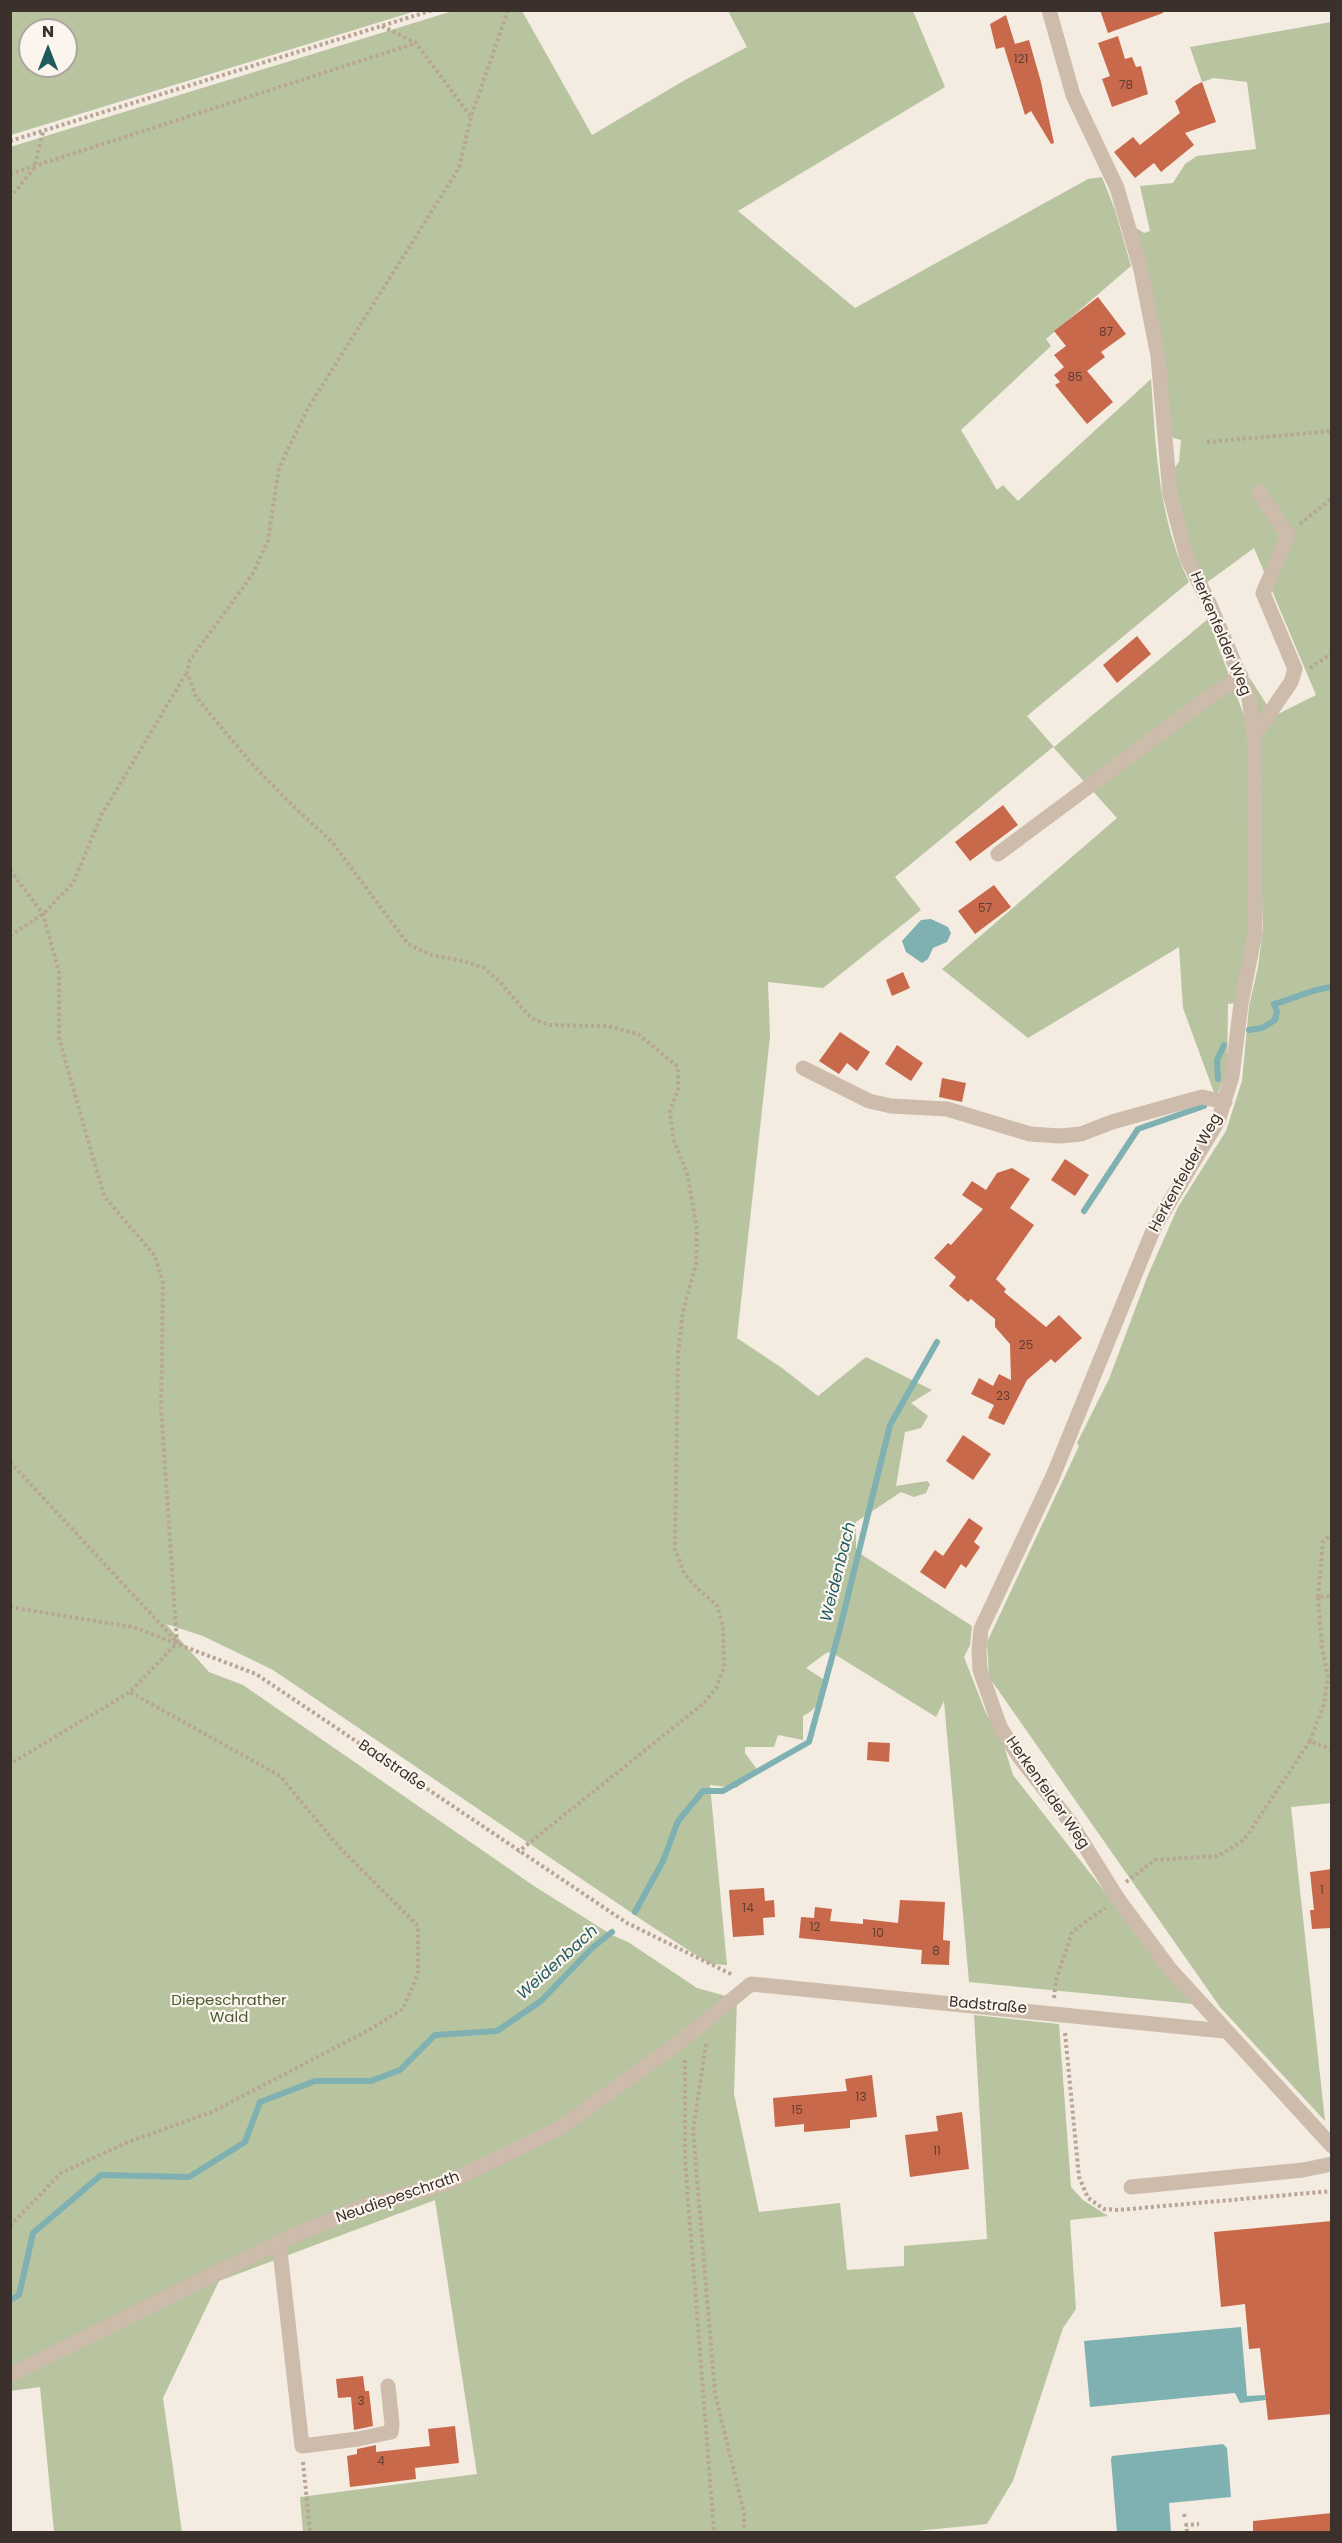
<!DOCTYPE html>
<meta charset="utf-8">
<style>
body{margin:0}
#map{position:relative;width:1342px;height:2543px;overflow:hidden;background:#f4ebe1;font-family:Poppins,sans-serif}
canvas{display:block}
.frame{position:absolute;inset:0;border:12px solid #3b302b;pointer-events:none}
.north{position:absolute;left:18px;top:18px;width:60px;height:60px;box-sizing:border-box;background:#fbf5ee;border:2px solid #aea6a0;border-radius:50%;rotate:0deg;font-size:16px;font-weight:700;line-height:24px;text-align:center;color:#3b302b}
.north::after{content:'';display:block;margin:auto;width:21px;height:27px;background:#1f5a5e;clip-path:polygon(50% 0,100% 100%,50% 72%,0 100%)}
</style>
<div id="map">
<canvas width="1342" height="2543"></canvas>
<div class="frame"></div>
<div class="north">N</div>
</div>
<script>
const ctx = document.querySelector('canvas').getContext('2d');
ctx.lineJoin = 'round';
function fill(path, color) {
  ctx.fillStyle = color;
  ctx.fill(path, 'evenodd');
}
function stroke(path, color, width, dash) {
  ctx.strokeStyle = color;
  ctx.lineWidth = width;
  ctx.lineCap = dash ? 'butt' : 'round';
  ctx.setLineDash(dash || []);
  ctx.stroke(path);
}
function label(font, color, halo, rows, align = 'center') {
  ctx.font = font + ' Poppins,sans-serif';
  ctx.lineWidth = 4.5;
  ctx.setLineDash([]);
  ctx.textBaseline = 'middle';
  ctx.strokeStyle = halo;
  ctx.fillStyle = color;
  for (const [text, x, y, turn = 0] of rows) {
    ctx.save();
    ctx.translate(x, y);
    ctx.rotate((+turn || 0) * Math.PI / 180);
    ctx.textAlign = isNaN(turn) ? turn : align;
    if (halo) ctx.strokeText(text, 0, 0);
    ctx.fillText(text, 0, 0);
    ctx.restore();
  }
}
fill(new Path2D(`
 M11,10h405v1l-405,124zM30,30h36v36h-36z
 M456,10l66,1 70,124 93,-55 62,-33 -19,-36h185l32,76 -207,124 117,97 233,-129 14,-2 13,33 16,56 -85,73 5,7 -90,84 36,60 6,-5 15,16 133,-122c5,70 7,138 38,203l-162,134 27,31 154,-128 37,99 2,17 2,193 -14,75 -7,1 -1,66 -11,28 -33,-90 -4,-61 -151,91 -86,-69 175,-151 -64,-71 -158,130 26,33 -98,78 -55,-6 2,55 -33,301 45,30 36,28 48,-39 66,33 -21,13 17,13 -7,12 -16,4 -9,54 31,-5 3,3 -4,9 -12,4 -13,-5 -45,30v29l116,75 -2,19 -6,12 21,54 19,35 9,29 180,229 -224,-22 -25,-281 -8,16 -105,-65 -5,1 -20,15 17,11c-1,17 -4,30 -20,37v24l-25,-5 -4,12h-29v6l14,19 -23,16 -26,-3 17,180 -17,-1 -59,-38 -378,-256 -70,-34 -37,-12 43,48 34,13 291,201 78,49 16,7 69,46 40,11 -3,95 25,118 81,-9 7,67 57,-4v-20l83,-7 -13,-224 85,9 12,163 12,13 25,16 -38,4 6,89 -13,19 -50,153 -26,43 -81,8h-603l-3,-35 177,-23 -42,-274 -216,81 -56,117 19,134h-128l-14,-145 -30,4v-2244z
 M1331,22l1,1781 -41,4 34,314 -105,-114 -231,-330 -2,-35 92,-196 -2,-3 32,-64 39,-104 30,-68 48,-76 16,-50 7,-75 9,-39 5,-39 -8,-227 -6,-24 25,39 42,-21 -62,-147 -49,36 -12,-27 -21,-86 7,-9 2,-22 -8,-2 -4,-8 -33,-202 8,5 6,-2 -10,-45 33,-3 12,-19 12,-8 59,-7 -9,-67 -33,-4 -12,4 -12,-35z`), '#b8c4a0');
fill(new Path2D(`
 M931,919l17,8 3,6 -4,9 -14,6 -5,11 -6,4 -16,-11 -4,-11 19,-21z
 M1241,2327l6,69 18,-1 1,5 -26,3 -5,-10 -145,14 -6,-66z
 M1223,2444l4,4 4,49 -62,6 2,29h-54l-6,-73 1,-3z`), '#7fb0b2');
stroke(new Path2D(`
 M1249,1030l13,-2 13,-8 2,-9 -3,-7c20,-5 37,-15 58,-17
 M1218,1079l-1,-19 7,-15
 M1084,1211l54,-82 66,-23
 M635,1912l28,-51 15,-40 25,-30h20l86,-49 31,-114 50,-203 47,-83
 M10,2300l9,-5 14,-62 68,-58 88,2 56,-35 15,-40 55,-21h56l29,-11 35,-35 62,-4 44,-30 51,-53 20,-16`), '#7fb0b2', 6);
fill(new Path2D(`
 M1100,10h63v3l-55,20z
 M1006,15l9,29 14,-4 12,42 13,61 -3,1 -20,-33 -6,4 -21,-68 -8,2 -6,-25z
 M1118,36l7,23 7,-2 4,10 5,-1 7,28 -36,13 -10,-28 8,-3 -12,-33z
 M1202,82l14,40 -31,11 9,12 -33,27 -7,-9 -19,15 -21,-26 19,-15 7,8 40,-32 -5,-12 19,-15z
 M1098,297l28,37 -25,18 4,5 -18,14 26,31 -26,22 -32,-39 5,-3 -6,-7 10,-8 -10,-12 12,-9 -12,-15z
 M1137,636l14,18 -34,29 -14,-18z
 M1003,805l15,20 -48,36 -15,-19z
 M994,885l17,22 -36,27 -17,-23z
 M903,972l7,16 -18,8 -6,-16z
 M840,1032l30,20 -13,19 -10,-8 -8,11 -20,-13z
 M897,1045l26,18 -12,18 -26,-17z
 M942,1078l24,5 -4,19 -23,-5z
 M1065,1159l24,16 -14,21 -24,-16z
 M1012,1168l18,11 -20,29 24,17 -38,54 10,10 -2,3 42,35 13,-12 23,23 -27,25 -4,-4 -24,21 -23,45 -16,-7 6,-13 -23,-11 8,-16 14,8 6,-12 12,6 -1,-36 -15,-17v-8l-24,-20 -3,3 -19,-16 7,-9 -22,-19 14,-15 3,2 32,-36 -21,-14 10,-14 14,9 11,-17z
 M963,1435l28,19 -18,26 -27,-19z
 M969,1518l14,10 -9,14 6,5 -14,21 -5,-4 -16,25 -25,-17 15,-22 8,6z
 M868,1742l22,1 -1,19 -22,-2z
 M1332,1869v59l-20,1 -2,-19h4l-4,-38z
 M764,1888l1,13 9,-1 1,17 -12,1 1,17 -31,2 -4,-47z
 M900,1900l45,2 -2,38 7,1 -1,24 -28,-1 1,-14 -123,-12 2,-21 13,1 1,-11 17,2 -2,12 33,3v-5l35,4z
 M872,2075l5,42 -27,3v8l-46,4v-8l-29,3 -2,-29 74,-7 -2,-12z
 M962,2112l7,57 -59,8 -5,-42 33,-4 -2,-15z
 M1332,2221v193l-64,6 -8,-72 -11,1 -4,-45 -24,3 -7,-75z
 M363,2376l2,15h4l4,35 -19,4 -3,-33 -13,1 -2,-19z
 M455,2426l4,37 -44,5 1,11 -66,8 -3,-31 10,-2v-5l19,-4v7l54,-6 -2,-17z
 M1332,2513v19h-79v-11z`), '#c8694b');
stroke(new Path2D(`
 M508,10l-37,107 -12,51 -151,240 -29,60 -11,73 -16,34 -62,85 -3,12 9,25 56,67 37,38 43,40 76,102 23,11 28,5 25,8 15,13 32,37 18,7 59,1 30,8 40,33v23l-8,21 3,27 14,35 10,56 -1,35 -13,47 -5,43 -3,195 9,24 14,16 19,16 6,21 1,42 -8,20 -12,15 -186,149
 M382,26l34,17 55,74
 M10,141l423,-131
 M10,174l406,-131
 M10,198l24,-30 9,-36
 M1207,442l125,-11
 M1300,524l32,-26
 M1310,668l22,-15
 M10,870l33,44 16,58v66l45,158 51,60 8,27 -2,124 16,236 -47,49 -120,72
 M10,936l33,-22 30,-31 29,-69 85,-142
 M10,1462l167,180
 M1318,1597l5,-56 9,-6
 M10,1607l123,20 123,47 371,249 106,52
 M1310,1741l14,-37 4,-27 -6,-29 -4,-51 14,-1
 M1126,1882l29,-22 63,-4 26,-16 66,-99 22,9
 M1054,1998l2,-18 16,-48 33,-24
 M1065,2033l14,144 9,21 16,11 14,1 214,-19
 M706,2044l-13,87 22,262 29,120v19
 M685,2060v100l29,372
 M10,2226l51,-53 67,-31 84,-30 155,-81 36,-22 15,-36v-47l-80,-80 -58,-70 -150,-84
 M303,2462l7,70
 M1184,2514l1,5
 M1187,2532l-1,-7 13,-1`), '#b9a596', 4, [3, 3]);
stroke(new Path2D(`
 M1049,10l24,85 44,93 24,82 17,86 12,138 17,64 23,47 39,93 5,38 1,197 -14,71 -9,72 -14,45 -64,107 -101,248 -72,153 -2,22 1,19 20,57 20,31 50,64 48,77 52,70 162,177
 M1254,736l37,-54 4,-13 -32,-76 25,-58 -29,-43
 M998,854l211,-157 32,-21
 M803,1068l66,33 22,5 56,3 83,25 30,2 21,-2 31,-12 90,-25 23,5
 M1131,2187l172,-17 29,-6
 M279,2242l23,204 56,-7 33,-7 1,-8 -4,-38
 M10,2375l269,-133 83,-35 85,-24 113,-55 125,-90 66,-54 473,47`), '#cdbbac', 15);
label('12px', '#5e3e33', null, [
 ["121",1021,60],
 ["78",1126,86],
 ["87",1106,333],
 ["85",1075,378],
 ["57",985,909],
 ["25",1026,1346],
 ["23",1003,1397],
 ["1",1322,1891],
 ["14",748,1909],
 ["12",815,1928],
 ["10",878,1934],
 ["8",936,1952],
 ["13",861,2098],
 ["15",797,2111],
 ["11",937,2152],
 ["3",361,2402],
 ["4",381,2462]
]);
label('15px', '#3b302b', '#fbf5ee', [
 ["Herkenfelder Weg",1220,634,67],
 ["Herkenfelder Weg",1186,1173,-61],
 ["Badstraße",392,1766,34],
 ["Herkenfelder Weg",1047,1793,55],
 ["Badstraße",988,2006,5],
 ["Neudiepeschrath",398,2198,-19]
]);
label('15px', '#4a5a2e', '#fbf5ee', [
 ["Diepeschrather",229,2001],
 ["Wald",229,2018]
]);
label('italic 16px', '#1f5a5e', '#fbf5ee', [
 ["Weidenbach",839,1572,-76],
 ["Weidenbach",558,1963,-42]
]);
</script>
